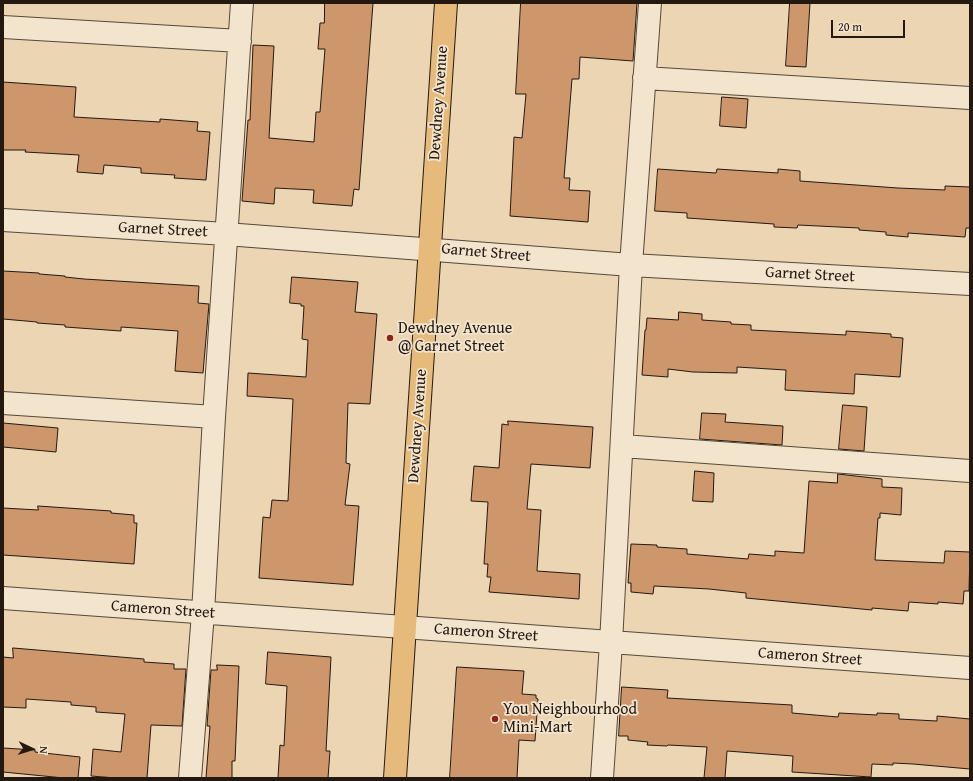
<!DOCTYPE html>
<style>
body{margin:0}
#map{position:relative;width:973px;height:781px;overflow:hidden;background:#ecd5b3;font-family:"Gentium Book Plus",serif}
canvas{display:block}
.frame{position:absolute;inset:0;border:4px solid #231911;pointer-events:none}
.north{position:absolute;left:12px;top:729px;width:40px;height:40px;-webkit-text-stroke:3px #f3e4ce;paint-order:stroke;rotate:94deg;font-size:11px;font-weight:700;line-height:16px;text-align:center;color:#231911}
.north::after{content:'';display:block;margin:auto;width:14px;height:18px;background:#231911;clip-path:polygon(50% 0,100% 100%,50% 72%,0 100%)}
.scale{position:absolute;left:831px;top:20px;width:74px;height:18px;box-sizing:border-box;border:2px solid #231911;border-top:0;padding-left:5px;font-size:12px;line-height:14px;white-space:nowrap;color:#231911;-webkit-text-stroke:3px #f3e4ce;paint-order:stroke}
</style>
<div id="map">
<canvas width="973" height="781"></canvas>
<div class="frame"></div>
<div class="north">N</div>
<div class="scale">20 m</div>
</div>
<script>
const ctx = document.querySelector('canvas').getContext('2d');
ctx.lineJoin = 'round';
function fill(path, color) {
  ctx.fillStyle = color;
  ctx.fill(path, 'evenodd');
}
function stroke(path, color, width, dash) {
  ctx.strokeStyle = color;
  ctx.lineWidth = width;
  ctx.lineCap = dash ? 'butt' : 'round';
  ctx.setLineDash(dash || []);
  ctx.stroke(path);
}
function label(font, color, halo, rows, align = 'center') {
  ctx.font = font + ' "Gentium Book Plus",serif';
  ctx.lineWidth = 3.5;
  ctx.setLineDash([]);
  ctx.textBaseline = 'middle';
  ctx.strokeStyle = halo;
  ctx.fillStyle = color;
  for (const [text, x, y, turn = 0] of rows) {
    ctx.save();
    ctx.translate(x, y);
    ctx.rotate((+turn || 0) * Math.PI / 180);
    ctx.textAlign = isNaN(turn) ? turn : align;
    if (halo) ctx.strokeText(text, 0, 0);
    ctx.fillText(text, 0, 0);
    ctx.restore();
  }
}
const building = new Path2D(`
 M325,3h48l-14,187 -5,-1 -2,17 -39,-3 1,-13 -39,-2 -1,16 -32,-3 6,-81h2l3,-75 21,1 -5,92 45,4 2,-30h4l5,-63h-7l2,-26h4z
 M521,3h116l-4,58 -53,-4 -1,22h-7l-8,99h6l-1,12 21,1 -2,31 -78,-6 4,-79 8,1 4,-44h-10z
 M790,3h20l-4,64 -20,-1z
 M3,82l73,5 -2,30 86,5v-3l38,3 -1,9 13,1 -4,48 -32,-2 1,-3 -34,-2v-5l-37,-3 -1,9 -26,-2 2,-17 -54,-3 1,-2h-23z
 M722,97l26,2 -2,29 -26,-2z
 M658,169l58,4 1,-4 61,4v-4l22,2v10l98,7 47,2v-4l25,1v41h-4l-1,9 -57,-4v4l-22,-2v-3l-27,-2v-2l-61,-3 -1,3 -23,-1v-3l-87,-6v-5l-32,-2z
 M3,271l36,2v1l26,2v1l19,2 115,7 -1,17 11,1 -6,69 -28,-2 3,-40 -57,-4v4l-56,-4v-2l-28,-2v-1l-34,-3z
 M292,277l66,5 -3,30 22,2 -7,90 -22,-1 -2,60 4,1 -5,41 14,1 -6,79 -94,-7 4,-61 7,1 2,-18 16,1 5,-102 -46,-3 1,-23 58,4 2,-37 -6,-1 2,-33h-3v-2l-11,-1z
 M679,312l23,2v6l29,2v2l20,1v5l95,5v-4l45,3v3l12,1 -3,39 -45,-3 -1,20 -69,-4 1,-20 -49,-3v6l-44,-1 -25,-3v8l-26,-2 3,-45h1l1,-12 31,2z
 M843,405l24,2 -3,44 -25,-2z
 M702,413l24,1 -1,8 58,4 -1,19 -82,-6z
 M508,421l85,6 -3,41 -59,-4 -4,45 14,1 -4,61 43,3 -1,25 -90,-7 2,-15h-4l1,-13h-4l4,-62 -17,-1 3,-35 25,2 3,-44 6,1z
 M3,423l55,5 -2,24 -53,-5z
 M695,471l19,2 -1,29 -20,-1z
 M838,474l44,5v8l20,1 -1,27 -21,-2v5h-2l-3,42 69,3 1,-12 25,1 -1,39h-5l-1,13 -25,-2v2l-29,-2 -1,9 -36,-3v2l-126,-12v-5l-37,-4 -55,-3 -1,8 -22,-2v-9h-3l3,-39 26,1v2l30,2v5l61,5 1,-5 26,2v-5l29,2 5,-72 28,2z
 M38,506l73,5v2l23,2v8h3l-3,41 -131,-9v-47l35,2z
 M13,648l131,11v3l30,2v5h12l-4,57 -31,-1 -4,53h-31l-25,-2 2,-27 28,3 4,-38 -29,-2v-5l-25,-2v-3l-45,-3v9l-23,-1v-50l10,1z
 M268,652l63,5 -5,94h4l-2,27h-50l2,-33 4,1 3,-60 -21,-2z
 M217,665l22,1 -4,95h-3v17h-26l4,-52h-3l4,-56h6z
 M457,667l67,4 -2,23 14,1v3l2,1 -3,42 -16,-1 -2,38h-67z
 M622,687l46,3 -1,8 125,7v8l46,4 1,-4 38,2v-2l22,1v5l38,2v-5l33,3v50l-57,-5 -20,-1v2l-21,-1 -1,13 -79,-5 1,-16 -66,-5 -2,27h-21l3,-31 -39,-2 -1,1 -20,-1 1,-3 -20,-2v-4h-9z
 M3,748l32,2v2l45,5 -2,21h-14l-61,-6z`);
fill(building, '#ce966b');
stroke(building, '#231911', 1);
const minor = new Path2D(`
 M3,27l237,14
 M644,78l326,20
 M3,220l223,14 405,31 339,19
 M3,403l211,14
 M622,446l348,25
 M3,598l967,70
 M190,778l13,-165 11,-196 28,-414
 M602,778l9,-135 20,-378 19,-262`);
const major = new Path2D(`
 M395,778l51,-775`);
stroke(minor, '#55483a', 24);
stroke(major, '#231911', 24);
stroke(minor, '#f3e4ce', 22);
stroke(major, '#e6ba7a', 22);
for (const [x, y, r, color] of [
 [390,338,4,"#8f2418"],
 [495,719,4,"#8f2418"]
]) {
  const dot = new Path2D();
  dot.arc(x, y, r, 0, 2 * Math.PI);
  ctx.fillStyle = color;
  ctx.fill(dot);
  stroke(dot, '#f3e4ce', 1.5);
}
label('16px', '#231911', '#f3e4ce', [
 ["Dewdney Avenue",439,103,-86],
 ["Garnet Street",163,230,3],
 ["Garnet Street",486,253,5],
 ["Garnet Street",810,275,3],
 ["Dewdney Avenue",418,426,-86],
 ["Cameron Street",163,610,4],
 ["Cameron Street",486,633,4],
 ["Cameron Street",810,657,4]
]);
label('16px', '#231911', '#f3e4ce', [
 ["Dewdney Avenue",398,329],
 ["@ Garnet Street",398,347],
 ["You Neighbourhood",503,710],
 ["Mini-Mart",503,728]
], 'left');
</script>
